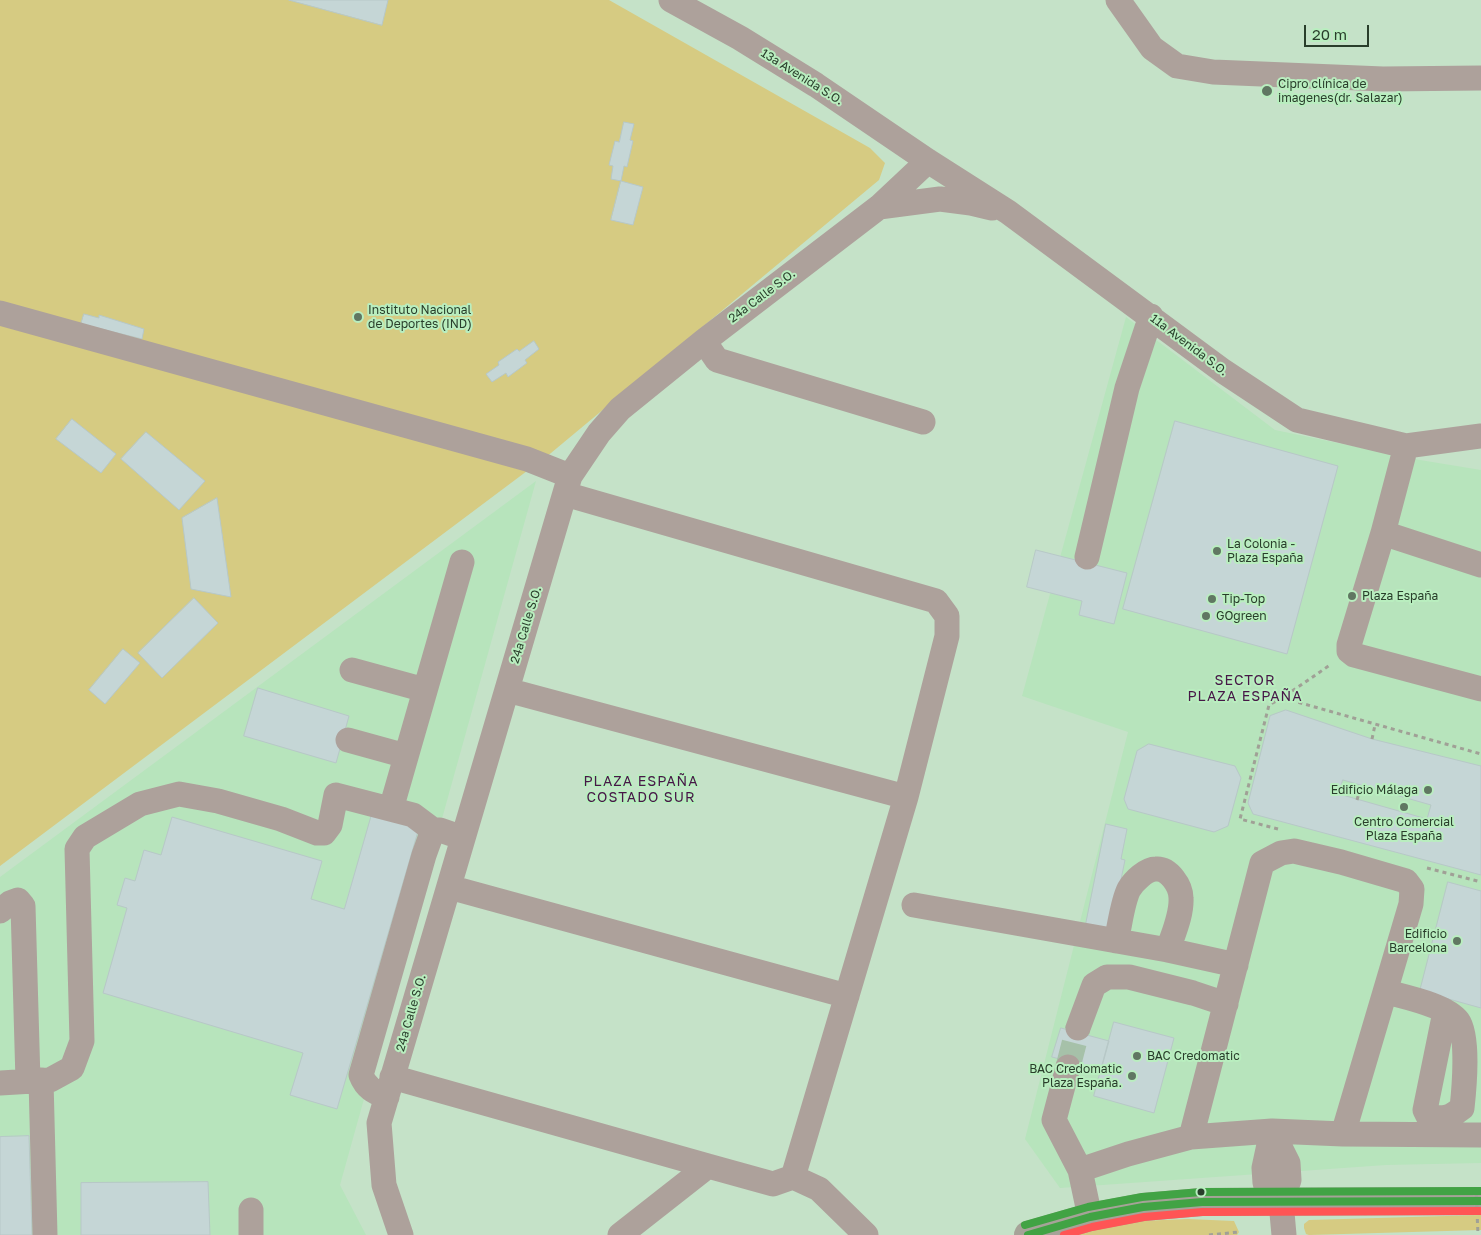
<!DOCTYPE html>
<meta charset="utf-8">
<style>
body{margin:0}
#map{position:relative;width:1481px;height:1235px;overflow:hidden;background:#c5e2c8;font-family:"Golos Text",sans-serif}
canvas{display:block}
.scale{position:absolute;left:1304px;top:25px;width:65px;height:22px;box-sizing:border-box;border:2px solid #293e2b;border-top:0;padding-left:6px;font-size:15px;line-height:18px;white-space:nowrap;color:#293e2b;-webkit-text-stroke:4px #b9eebf;paint-order:stroke}
</style>
<div id="map">
<canvas width="1481" height="1235"></canvas>
<div class="scale">20 m</div>
</div>
<script>
const ctx = document.querySelector('canvas').getContext('2d');
ctx.lineJoin = 'round';
function fill(path, color) {
  ctx.fillStyle = color;
  ctx.fill(path, 'evenodd');
}
function stroke(path, color, width, dash) {
  ctx.strokeStyle = color;
  ctx.lineWidth = width;
  ctx.lineCap = dash ? 'butt' : 'round';
  ctx.setLineDash(dash || []);
  ctx.stroke(path);
}
function label(font, color, halo, rows, align = 'center') {
  ctx.font = font + ' "Golos Text",sans-serif';
  ctx.lineWidth = 4;
  ctx.setLineDash([]);
  ctx.textBaseline = 'middle';
  ctx.strokeStyle = halo;
  ctx.fillStyle = color;
  for (const [text, x, y, turn = 0] of rows) {
    ctx.save();
    ctx.translate(x, y);
    ctx.rotate((+turn || 0) * Math.PI / 180);
    ctx.textAlign = isNaN(turn) ? turn : align;
    if (halo) ctx.strokeText(text, 0, 0);
    ctx.fillText(text, 0, 0);
    ctx.restore();
  }
}
fill(new Path2D(`
 M1126,317l149,113 145,30 61,10v693l-95,2 -326,23 -35,-49 103,-407 -106,-36z
 M536,481l-196,704 26,50h-366v-358z`), '#b7e4bc');
fill(new Path2D(`
 M0,0h609l261,148 15,15 -6,17 -328,273 -551,413z
 M1481,1215v15l-172,5 -3,-1 -2,-6v-4l5,-4z
 M1188,1219l46,2 5,11 -2,3h-169l47,-13z`), '#d6cb82');
const building = new Path2D(`
 M289,0h99l-6,25z
 M624,122l10,2 -4,16 3,1 -6,26 -3,-1 -3,15 -10,-2 2,-13 -4,-1 6,-24 4,1z
 M621,181l22,6 -10,38 -22,-5z
 M84,314l15,4v-3l45,14 -2,10 -61,-15z
 M534,341l5,8 -14,11 2,3 -19,14 -2,-4 -14,9 -6,-8 13,-9 -1,-3 19,-13 2,2z
 M72,419l44,35 -15,19 -45,-34z
 M1175,421l163,45 -51,188 -164,-45z
 M146,432l59,49 -26,29 -58,-51z
 M217,498l14,99 -40,-8 -9,-71z
 M1036,550l91,23 -13,51 -35,-9 3,-14 -55,-14z
 M194,598l24,25 -56,55 -24,-25z
 M123,649l17,14 -35,41 -16,-14z
 M258,688l91,28 -13,47 -92,-27z
 M1286,710l86,29 109,27v109l-228,-61 -5,-11 22,-87zM1343,780l88,25 -4,14 -88,-25z
 M1149,744l86,22 6,12 -13,48 -14,6 -86,-23 -4,-10 13,-48z
 M372,814l47,14 -82,281 -47,-14 13,-42 -200,-60 24,-85 -10,-3 8,-27 10,3 9,-31 17,5 11,-38 150,44 -11,38 33,10z
 M1106,824l21,5 -6,30 4,1 -11,54 -7,14 -21,-4z
 M1448,882l33,9v117l-61,-17z
 M1114,1022l60,16 -20,75 -60,-17z
 M1061,1028l48,13 -8,29 -49,-13z
 M29,1136l3,99h-32v-98z
 M208,1182l2,53h-129v-52z`);
fill(building, '#c5d6d6');
stroke(building, '#b7c8c7', 1);
stroke(new Path2D(`
 M1068,1067l10,-39`), '#a6c1a9', 25, [25, 12]);
stroke(new Path2D(`
 M1283,698l198,56
 M1372,739l3,-14
 M1357,800l4,-14
 M1278,829l-38,-10 29,-114 13,-7 48,-33
 M1427,868l54,14
 M1209,1235l30,-3`), '#a0a096', 3, [4, 4]);
stroke(new Path2D(`
 M671,0l69,38 76,47 112,76 80,51 215,159 74,49 109,26 75,-10
 M1118,0l34,48 25,18 36,6 170,7 98,-1
 M879,207l61,-8 31,4 21,5
 M0,313l527,146 43,17
 M704,341l13,19 206,62
 M1406,446l-23,87 -34,112v6l5,4 127,34
 M565,494l371,107 11,15v20l-41,161 -113,380 -20,7 -65,-18 -88,69
 M1383,533l98,32
 M1087,557l40,-169 24,-72
 M352,670l73,20
 M507,690l399,107
 M348,740l58,16
 M391,809l71,-247
 M449,887l398,109
 M914,905l254,45 68,15
 M0,911l10,-8 8,-3 5,6 5,175
 M1116,941c4,-15 6,-38 13,-52 5,-8 17,-20 27,-20 13,-1 25,17 25,29 1,17 -8,36 -13,52
 M1387,992c18,5 59,13 71,29 11,15 6,69 4,87 -14,11 -17,11 -34,8l-3,-6 20,-98
 M1078,1028l16,-43 13,-8h22l64,16 33,11
 M1068,1067l-14,53 26,50
 M392,1077l316,89
 M41,1080l4,155
 M0,1083l50,-3 22,-12 10,-27 -5,-192 8,-12 55,-33 39,-10 39,7 63,18 36,14h7l6,-8 6,-30 77,20 20,15h7l23,8
 M387,1097c-13,-5 -21,-9 -26,-22l63,-220 9,-25
 M1272,1131l16,32 1,17 -8,22 3,33
 M1272,1131l-8,37 1,15 16,19
 M1191,1137l71,-274 19,-10 13,-2 47,11 65,19 6,8 -1,15 -68,230
 M793,1177l26,12 47,46
 M251,1210v25
 M1090,1217l-10,-47 48,-16 63,-17 81,-6 71,3 138,1
 M401,1235l-17,-50 -5,-62 191,-647 29,-43 21,-24 84,-68 175,-134 49,-46`), '#ada19b', 25);
stroke(new Path2D(`
 M1028,1235l62,-18 53,-10 59,-5 279,-1`), '#a6a398', 28);
stroke(new Path2D(`
 M1476,1187l2,48`), '#a0a096', 3, [4, 4]);
stroke(new Path2D(`
 M1028,1235l62,-18 53,-10 59,-5 279,-1`), '#41a344', 8);
stroke(new Path2D(`
 M1064,1235l28,-8 52,-10 58,-5 279,-1`), '#f55', 8);
stroke(new Path2D(`
 M1025,1225l63,-18 54,-10 59,-5 280,-1`), '#41a344', 8);
for (const [x, y, r, color] of [
 [1267,91,6,"#607762"],
 [358,317,5,"#607762"],
 [1217,551,5,"#607762"],
 [1352,596,5,"#607762"],
 [1212,599,5,"#607762"],
 [1206,616,5,"#607762"],
 [1428,790,5,"#607762"],
 [1404,807,5,"#607762"],
 [1457,941,5,"#607762"],
 [1137,1056,5,"#607762"],
 [1132,1076,5,"#607762"],
 [1201,1192,4.5,"#293e2b"]
]) {
  const dot = new Path2D();
  dot.arc(x, y, r, 0, 2 * Math.PI);
  ctx.fillStyle = color;
  ctx.fill(dot);
  stroke(dot, '#b9eebf', 2);
}
label('12px', '#293e2b', '#b9eebf', [
 ["13a Avenida S.O.",802,77,32],
 ["24a Calle S.O.",762,296,-37],
 ["11a Avenida S.O.",1189,345,37],
 ["24a Calle S.O.",526,625,-73],
 ["24a Calle S.O.",411,1013,-74]
]);
label('12px', '#293e2b', '#b9eebf', [
 ["Cipro clínica de",1278,84],
 ["imagenes(dr. Salazar)",1278,98],
 ["Instituto Nacional",368,310],
 ["de Deportes (IND)",368,324],
 ["La Colonia -",1227,544],
 ["Plaza España",1227,558],
 ["Plaza España",1362,596],
 ["Tip-Top",1222,599],
 ["GOgreen",1216,616],
 ["Edificio Málaga",1418,790,"right"],
 ["Centro Comercial",1404,822,"center"],
 ["Plaza España",1404,836,"center"],
 ["Edificio",1447,934,"right"],
 ["Barcelona",1447,948,"right"],
 ["BAC Credomatic",1147,1056],
 ["BAC Credomatic",1122,1069,"right"],
 ["Plaza España.",1122,1083,"right"]
], 'left');
ctx.letterSpacing = '1px';
label('14px', '#471747', '#b9eebf', [
 ["SECTOR",1245,681],
 ["PLAZA ESPAÑA",1245,697],
 ["PLAZA ESPAÑA",641,782],
 ["COSTADO SUR",641,798]
]);
ctx.letterSpacing = '0px';
</script>
